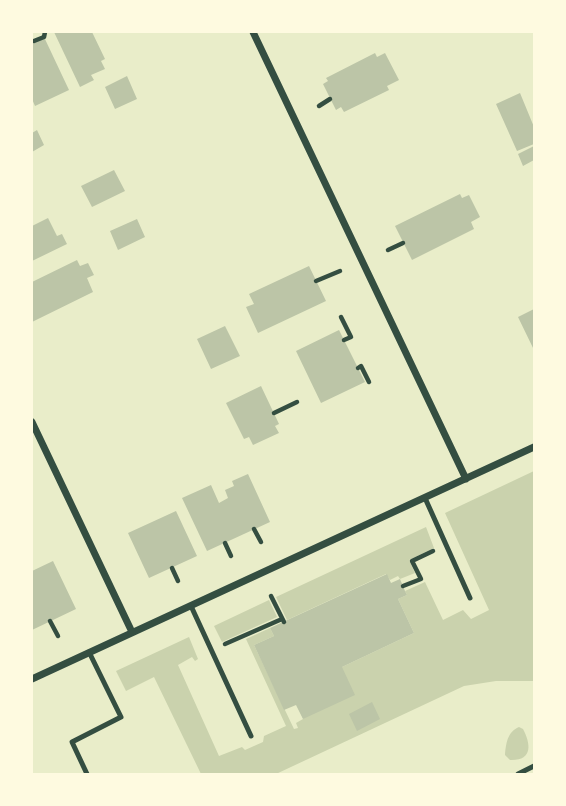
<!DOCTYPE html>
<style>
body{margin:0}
#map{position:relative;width:566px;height:806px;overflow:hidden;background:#e9edc9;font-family:Quicksand,sans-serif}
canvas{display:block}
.frame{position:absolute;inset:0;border:33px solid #fefae0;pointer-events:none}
</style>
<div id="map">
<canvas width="566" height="806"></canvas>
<div class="frame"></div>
</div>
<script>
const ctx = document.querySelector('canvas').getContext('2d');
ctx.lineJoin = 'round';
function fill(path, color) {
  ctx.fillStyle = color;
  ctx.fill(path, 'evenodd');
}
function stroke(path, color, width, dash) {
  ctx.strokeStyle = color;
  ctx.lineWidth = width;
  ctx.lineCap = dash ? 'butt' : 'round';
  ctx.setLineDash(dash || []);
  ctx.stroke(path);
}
fill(new Path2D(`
 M534,471v210h-38l-32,5 -188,88h-75l-47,-97 -28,14 -10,-20 73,-34 9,22 -3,2 -3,-4 -14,8 41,91 23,-9 3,3 18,-8 1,-6 22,-10 -40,-87 24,-11 4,8 -20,9 40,84 4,-1 -2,-5 7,-4 39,-52 72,-34 -16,-34 9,-4 -2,-4 20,-9 18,38 20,-10 8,9 18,-9 -44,-97z
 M426,527l8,21 -25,12 6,13 -15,6 -2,-3 -8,4 -4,-6 -99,46 -11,-23z
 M269,600l8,17 -55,25 -8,-16z
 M519,727l4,2c8,15 10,32 -13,31l-5,-5c1,-11 2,-23 14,-28z`), '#cad2ad');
fill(new Path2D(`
 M54,32h38l13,27 -4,2 4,8 -14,6 3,5 -14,7z
 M32,35l2,6 10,-4 25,53 -34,16 -3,-7z
 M375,53l2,4 8,-4 14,27 -12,6 2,4 -45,22 -3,-5 -5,3 -13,-26 5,-3 -2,-3z
 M127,76l10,23 -22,10 -10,-22z
 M520,93l14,34v17l-17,7 -21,-47z
 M37,130l7,15 -12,7v-19z
 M534,146v14l-11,6 -5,-12z
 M114,170l11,21 -33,16 -11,-21z
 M460,194l2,4 7,-3 11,22 -9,5 3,7 -62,31 -17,-34z
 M48,218l9,18 5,-2 5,10 -35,17v-35z
 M137,219l8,18 -27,13 -8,-19z
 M77,260l3,6 8,-3 6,12 -7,3 6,14 -61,30v-40z
 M309,266l17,35 -68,32 -12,-26 8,-3 -5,-10z
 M534,309v41l-16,-33z
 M225,326l15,30 -29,13 -14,-30z
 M339,330l26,52 -44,21 -25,-52z
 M261,386l18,38 -4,2 4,7 -26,12 -4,-8 -5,2 -18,-36z
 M248,474l22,48 -63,29 -25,-53 29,-13 8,18 9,-5 -3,-8 9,-4 -2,-5z
 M176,511l21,45 -48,22 -21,-45z
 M53,561l23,48 -44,21v-59z
 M387,574l4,9 9,-4 5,12 2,4 -9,4 16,34 -72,34 13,28 -52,24 -7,-14 -12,5 -30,-65 20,-9 -4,-8z
 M372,702l8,17 -23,12 -8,-17z`), '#bcc5a7');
stroke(new Path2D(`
 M34,41l10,-4 1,-5
 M319,106l11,-7
 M388,250l15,-7
 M316,281l24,-10
 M341,317l10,20 -7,3
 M358,368l3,-2 8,16
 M274,413l23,-11
 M254,529l7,13
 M225,543l6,13
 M172,568l6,13
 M403,586l18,-7 -9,-18 21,-10
 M271,596l13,26
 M50,621l8,15
 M225,644l57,-25`), '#344e41', 4.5);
stroke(new Path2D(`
 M425,498l45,100
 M191,606l60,130
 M87,774l-15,-32 49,-25 -32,-65
 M518,774l16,-8`), '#344e41', 5);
stroke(new Path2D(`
 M253,32l213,447
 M32,422l100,210
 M32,679l502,-232`), '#344e41', 7);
</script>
